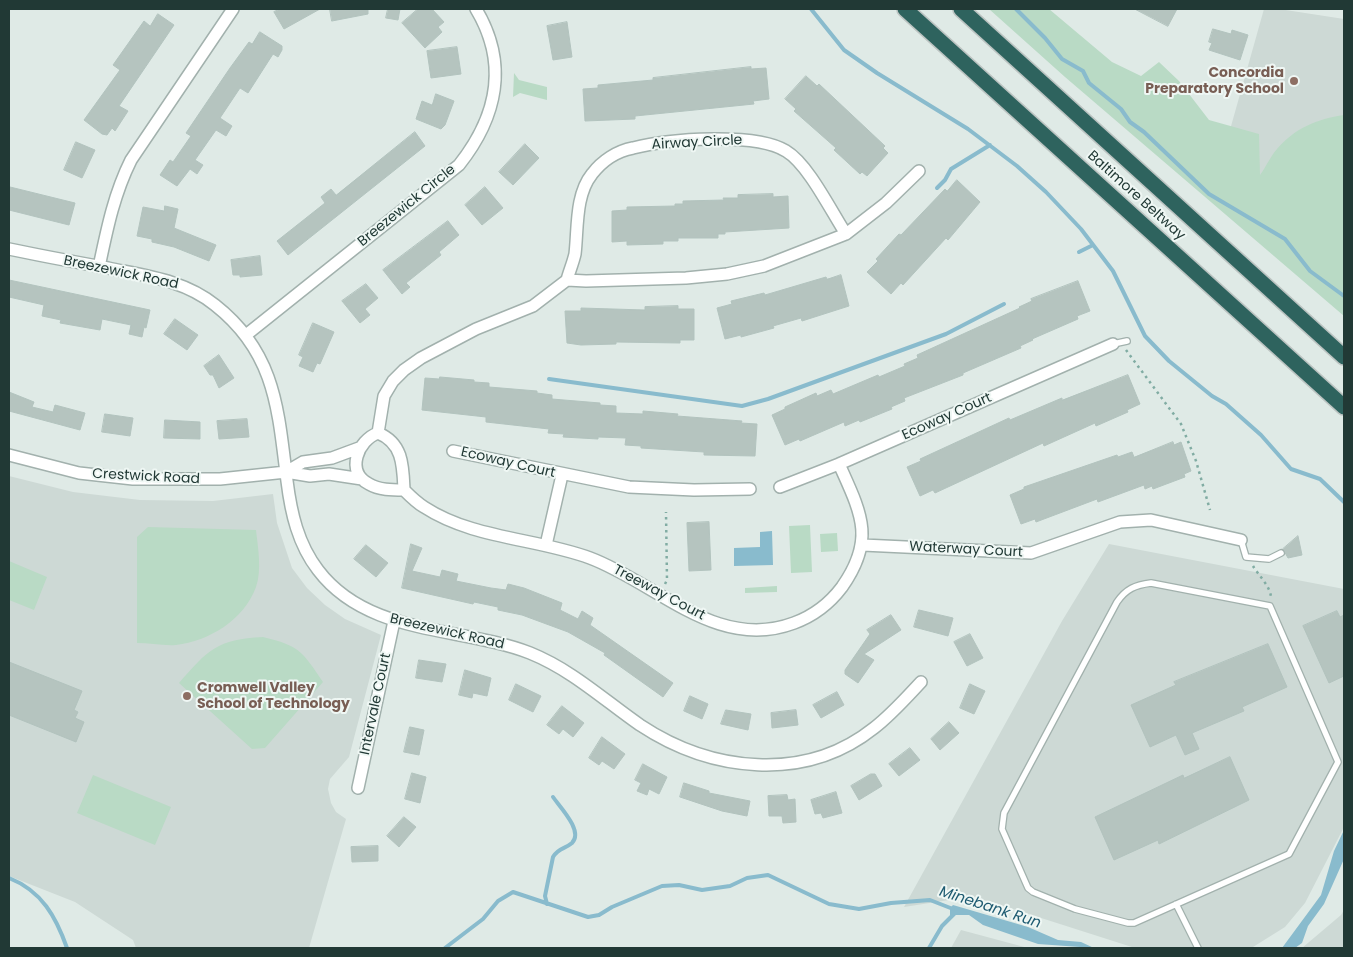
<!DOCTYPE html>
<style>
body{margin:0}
#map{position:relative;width:1353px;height:957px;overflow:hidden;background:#dfeae6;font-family:Poppins,sans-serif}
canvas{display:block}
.frame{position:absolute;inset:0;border:10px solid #213935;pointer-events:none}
</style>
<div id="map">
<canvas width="1353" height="957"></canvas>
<div class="frame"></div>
</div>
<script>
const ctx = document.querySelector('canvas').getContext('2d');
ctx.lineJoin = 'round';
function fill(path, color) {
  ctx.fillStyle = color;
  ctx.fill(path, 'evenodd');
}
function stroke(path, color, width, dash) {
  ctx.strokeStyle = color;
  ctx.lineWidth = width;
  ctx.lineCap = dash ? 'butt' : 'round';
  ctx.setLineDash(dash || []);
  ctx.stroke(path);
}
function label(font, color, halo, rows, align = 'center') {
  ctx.font = font + ' Poppins,sans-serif';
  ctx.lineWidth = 4;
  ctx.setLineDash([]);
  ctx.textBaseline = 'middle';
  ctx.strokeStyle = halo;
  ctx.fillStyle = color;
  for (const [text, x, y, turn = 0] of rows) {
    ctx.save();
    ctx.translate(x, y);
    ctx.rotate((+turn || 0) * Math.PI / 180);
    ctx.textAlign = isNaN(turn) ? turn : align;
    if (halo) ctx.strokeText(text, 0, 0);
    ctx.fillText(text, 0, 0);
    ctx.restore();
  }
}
fill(new Path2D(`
 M1264,9h15l65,10v260l-118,-135z
 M9,476l64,16 67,8 73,1 60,-7 4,29 15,45 15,20 18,17 20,14 36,16 -32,122 -19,22 -2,10 3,14 5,9 10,7 -37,129h-173l-3,-8 -58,-38 -66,-26z
 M1109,544l235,45v238l-39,76 -20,24 -32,20 -118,1 -147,-47 -20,-4 -64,10 158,-286z
 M1344,910v38h-42l39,-33z
 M961,930l67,18h-77z`), '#cdd9d5');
fill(new Path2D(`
 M989,9h60l63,53 29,14 18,-14 20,19 30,39 50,14 1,41c6,-8 10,-18 17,-26 18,-21 40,-30 67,-34v201l-279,-239z
 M514,73l5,7 28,7v13l-27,-7 -7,4z
 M810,525l2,47 -21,1 -2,-47z
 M148,527l108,3c2,18 6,40 0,57 -12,33 -47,54 -80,58 -12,1 -27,-2 -39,-2v-106z
 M837,533l1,18 -17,1 -1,-18z
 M9,561l38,16 -13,33 -25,-10z
 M777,586v6l-32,1v-5z
 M263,637c37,9 39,14 60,45l-58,66 -13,1 -73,-66c29,-33 38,-44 84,-46z
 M93,775l78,32 -16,38 -78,-32z`), '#b9dac5');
fill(new Path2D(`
 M772,531l1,34 -39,1v-18l26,-1v-15z
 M1344,830v29l-20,45 -16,22 -6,17 -7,5h-13l39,-53 13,-44z
 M953,905l75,22 30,13 23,2 13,6 -56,-4 -55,-19 -14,-10h-19v-7z`), '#89bbcd');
stroke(new Path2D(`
 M811,9l33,41 33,23 91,56 49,37 29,26 35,37 32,42 32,65 24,25 43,35 14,8 35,31 30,34 29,10 24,23
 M1016,9l29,29 17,21 21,12 6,12 32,26 9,13 14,10 65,62 76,45 25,32 34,25
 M937,188l8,-8 6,-11 39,-24
 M1079,252l14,-7
 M549,379l193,27 26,-7 178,-65 58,-30
 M9,878c33,13 47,39 58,70
 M547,904l-2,-8 8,-39c5,-9 12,-8 19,-14 12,-12 -13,-37 -19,-46
 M445,948l38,-29 15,-18 15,-9 75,25 11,-2 13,-8 50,-21 17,-1 23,5 28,-4 17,-8 21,-3 61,29 30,5 32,-6 39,-3 23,9
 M929,948l13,-22 14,-14`), '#89bbcd', 4);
const building = new Path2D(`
 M280,9h40l-36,20 -10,-17z
 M330,9h38v5l-36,7z
 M388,9h12l-2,11 -12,-2z
 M418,9h14l12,13 -6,5 4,5 -17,16 -23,-25z
 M1135,9h42l-9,17z
 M158,14l16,11 -55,81 9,5 -13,20 -3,-3 -5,7 -5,-1 -18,-14 36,-50 -7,-5 31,-44 6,5z
 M567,22l5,35 -19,3 -6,-34z
 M1213,29l18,5 1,-4 16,5 -8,25 -31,-10 3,-7 -3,-1z
 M260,32l22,14v4l-4,7 -5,-3 -25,39 -8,-5 -20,30 12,8 -6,10 -10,-6 -21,30 8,5 -6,9 -7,-5 -13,17 -17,-11 10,-15 3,2 18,-26 -5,-3 44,-65 19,-26 3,2z
 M457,47l4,27 -30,4 -4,-27z
 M751,67v2l15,-1 3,31 -16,2 1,3 -119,12v3l-50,2 -2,-32 15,-1v-3l55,-5v-2z
 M806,76l11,10 2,-2 66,62 -2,2 5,5 -21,23 -5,-4 -2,2 -26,-24 2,-2 -42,-37 2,-2 -11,-10z
 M436,94l18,7 -9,24 -4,4 -25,-10 6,-18 10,4z
 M415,132l10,14 -137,109 -11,-14 48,-38 -4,-6 10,-8 5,6z
 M76,142l19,8 -13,28 -18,-8z
 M525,144l14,14 -26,27 -14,-13z
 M957,180l23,22 -32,38 -2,-2 -43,47 -2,-2 -10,11 -24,-22 11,-11 -2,-2 23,-25 2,1 44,-46 2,2z
 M10,187l65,16 -6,22 -60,-15z
 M485,187l18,21 -21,17 -17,-20z
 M773,194v3l15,-1 1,32 -64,4v2h-7v4h-40v3h-15v3l-36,1v-4l-15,1v-31l15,-1v-3l48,-1v-2h8v-3l41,-1 -1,-2h15v-3z
 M165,206l13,3 -4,19 42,17 -7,16 -35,-14 -22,-5v-3l-15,-3 6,-29 21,4z
 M448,221l11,14 -20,17 2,3 -35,28 4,4 -8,7 -19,-24z
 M260,256l2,19 -22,2v-2h-7l-2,-15z
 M841,275l8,31 -47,15 -1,-3 -28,8 1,2 -33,9v-2l-16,4 -8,-31 15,-4 -1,-3 33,-8 1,2 61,-18 1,2z
 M9,280l141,30 -4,18 -2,-1 -2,10 -13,-3 2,-9 -29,-6 -2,11 -40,-7 1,-3 -19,-4 2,-11 -35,-8z
 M1078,281l12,30 -13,5 1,3 -46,20 1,1 -13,6 1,2 -58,25v2l-59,23 1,3 -14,6 1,2 -32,13 -1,-2 -14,6 -1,-4 -44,19 -1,-2 -14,6 -13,-30 13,-6v-2l31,-14 1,3 14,-6 2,4 45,-19 1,2 26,-11 -1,-2 14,-6 -1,-3 103,-47 -1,-1 13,-6 -1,-2z
 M366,284l12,14 -13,11 5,6 -10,8 -18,-22z
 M678,306v3h16v31h-14v3l-64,-1v2l-35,1 -14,-2 -2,-32h16v-3l64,2v-3z
 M175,319l23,16 -11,15 -23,-16z
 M313,323l21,9 -14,32 -3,-1 -4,9 -14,-6 4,-9 -4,-2z
 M219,355l15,23 -15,10 -6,-13h-3l-6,-9z
 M1128,375l12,29 -13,6 1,2 -32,14 -1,-3 -51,23 -1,-3 -108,50 -2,-3 -13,6 -13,-29 14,-6 -1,-2 89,-41 1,2 52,-22v2z
 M440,377l34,3v2l15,1v4l48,4v2l15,2v4l48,4v2l16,1v7l27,1v-3l35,3 -1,2 65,5 -1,2 16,1 -2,32 -51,-1v-3l-63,-4v-2l-16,-1 1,-7 -28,-1v2l-35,-2 1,-3 -16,-1 1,-4 -63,-7v-5l-64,-7 3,-32 14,1z
 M9,392l25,10 -2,5 21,5 2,-7 30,8 -5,17 -71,-19z
 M105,414l28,4 -3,18 -28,-4z
 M247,419l2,18 -30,2 -2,-18z
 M165,420l35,2v17l-36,-1z
 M1173,442l1,3 7,-3 10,29 -7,3 1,3 -32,12 -1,-3 -7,3 -1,-4 -46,17 -1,-3 -61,23 -1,-3 -14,5 -11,-29 14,-6v-2l93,-32 1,2 14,-5 2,5z
 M709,522l2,48 -22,1 -2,-48z
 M1298,536l4,19 -14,3 -5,-9z
 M411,544l11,4 -10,23 28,6 2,-7 16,4 -2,7 35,7 15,2 2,-6 16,4 38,15 -2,7 18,9 4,-8 11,7 -3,7 83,58 -10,14 -59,-42 1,-2 -37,-21 -46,-17 -24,-5v-3l-24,-5 -1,2 -71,-16z
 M366,545l22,18 -12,14 -22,-18z
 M919,610l34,8 -5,18 -34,-9z
 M1337,611l3,6 4,-2v61l-15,7 -26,-57z
 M891,615l10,15 -37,24 10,6 -16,23 -13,-9v-4l25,-36 -3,-4z
 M970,634l13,24 -16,8 -13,-24z
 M1268,644l19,43 -45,20 2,4 -52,22 7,16 -14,6 -9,-20 -26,12 -19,-42 45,-20 -2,-3z
 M419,660l27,4 -4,18 -26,-4z
 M9,662l73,29 -8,19 4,2 -3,6 9,4 -8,20 -67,-27z
 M465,670l26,8 -4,18 -14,-3 -1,5 -13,-3z
 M516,684l25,12 -8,16 -24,-12z
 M970,684l15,7 -11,23 -14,-6z
 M837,692l7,13 -23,13 -8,-13z
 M690,696l18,8 -6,15 -18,-8z
 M562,706l22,17 -11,14 -10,-8 -4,5 -12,-9z
 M726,710l25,4 -3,16 -27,-6z
 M796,710l2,15 -26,3 -1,-15z
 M949,722l10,11 -19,17 -9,-11z
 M410,727l14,3 -5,25 -15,-3z
 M602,737l23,17 -11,15 -12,-8 -3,4 -10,-7z
 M910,748l10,12 -21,16 -10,-12z
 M1230,757l19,43 -90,44 -1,-4 -44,20 -19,-43 88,-42 1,3z
 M643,764l24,13 -8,17 -10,-5 -2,6 -10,-4 4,-8 -6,-3z
 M412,773l14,4 -6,26 -15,-4z
 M871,774h4l7,12 -23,14 -8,-14z
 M684,783l25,8v2l41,8 -3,15 -25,-5 -42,-14z
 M836,792l6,21 -19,5 -2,-5 -6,1 -4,-14z
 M787,795l1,5 7,-1 1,23 -13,1 -1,-7h-13l-1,-20z
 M404,817l12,10 -17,20 -12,-11z
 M378,846v15l-26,1 -1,-15z`);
fill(building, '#b5c4bf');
stroke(building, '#b2c3be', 1);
const lane = new Path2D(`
 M1113,344l14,-3
 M1241,540l5,17 23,2 12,-6
 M1151,583l119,23 68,156 -49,92 -155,69h-6l-53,-14 -42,-17 -5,-4 -26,-59 2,-16 113,-211c9,-13 18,-17 34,-19z
 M1176,904l22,44`);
const street = new Path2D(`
 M9,249c33,7 66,13 99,19 38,8 76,12 107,37 61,48 63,105 72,176 4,32 11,63 31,89 50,66 142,56 212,83 42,17 74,47 110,72 71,47 165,58 234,3 17,-13 32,-30 47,-46
 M99,267c8,-38 15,-73 32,-107l102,-151
 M567,280c2,-8 6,-17 8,-26 3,-25 0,-59 17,-80 10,-13 25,-23 41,-26 35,-9 123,-16 153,3 22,13 45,60 60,83
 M246,335l213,-170c38,-48 50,-101 17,-156
 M378,433l6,-37 9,-15 11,-11 17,-12 55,-29 57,-23 34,-26 19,1 100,-3 41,-4 37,-8 82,-32 40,-31 33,-32
 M378,433c25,10 25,33 26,57 -12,0 -25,0 -35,-6 -24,-12 -11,-44 9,-51z
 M453,451l176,36 65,3 56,-1
 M9,455l70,18 54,6h87l66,-7 24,4 19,-2 33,5
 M286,472l17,-10 29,-4 27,-10
 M780,487l59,-23 274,-120
 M404,490c6,6 13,13 20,17 49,32 112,31 166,51 67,25 127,94 204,65 19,-7 36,-20 48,-36 34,-48 19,-74 -3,-123
 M546,545l16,-70
 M863,545l168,8 89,-31 31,-2 90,20
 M358,788l36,-167`);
const highway = new Path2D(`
 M905,9l439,398
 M961,9l383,348`);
stroke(lane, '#a2b1ad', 8);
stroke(street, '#a2b1ad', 14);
stroke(highway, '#bcc4c2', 18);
stroke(new Path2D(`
 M1126,350l55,74 15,37 14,49
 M1253,566c6,10 17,20 18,31
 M665,584l2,-4 -1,-68`), '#81aca3', 2.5, [2.5, 4]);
stroke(lane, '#fff', 5.5);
stroke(street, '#fff', 11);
stroke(highway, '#2e635e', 15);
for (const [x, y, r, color] of [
 [1294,81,5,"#8d6e63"],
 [187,696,5,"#8d6e63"]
]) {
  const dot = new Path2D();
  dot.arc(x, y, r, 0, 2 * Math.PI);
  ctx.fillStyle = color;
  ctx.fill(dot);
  stroke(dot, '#eff7f4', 2);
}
label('bold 14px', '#785e54', '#eff7f4', [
 ["Concordia",1284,73],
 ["Preparatory School",1284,89],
 ["Cromwell Valley",197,688,"left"],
 ["School of Technology",197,704,"left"]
], 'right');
label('14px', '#213935', '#eff7f4', [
 ["Airway Circle",697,143,-3],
 ["Baltimore Beltway",1136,196,42],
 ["Breezewick Circle",407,206,-39],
 ["Breezewick Road",121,273,12],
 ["Ecoway Court",947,417,-24],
 ["Ecoway Court",508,463,13],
 ["Crestwick Road",146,477,3],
 ["Waterway Court",966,550,3],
 ["Treeway Court",659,593,28],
 ["Breezewick Road",447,632,13],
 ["Intervale Court",376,704,-78]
]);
label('italic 15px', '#1e5b71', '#eff7f4', [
 ["Minebank Run",990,908,18]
]);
</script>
